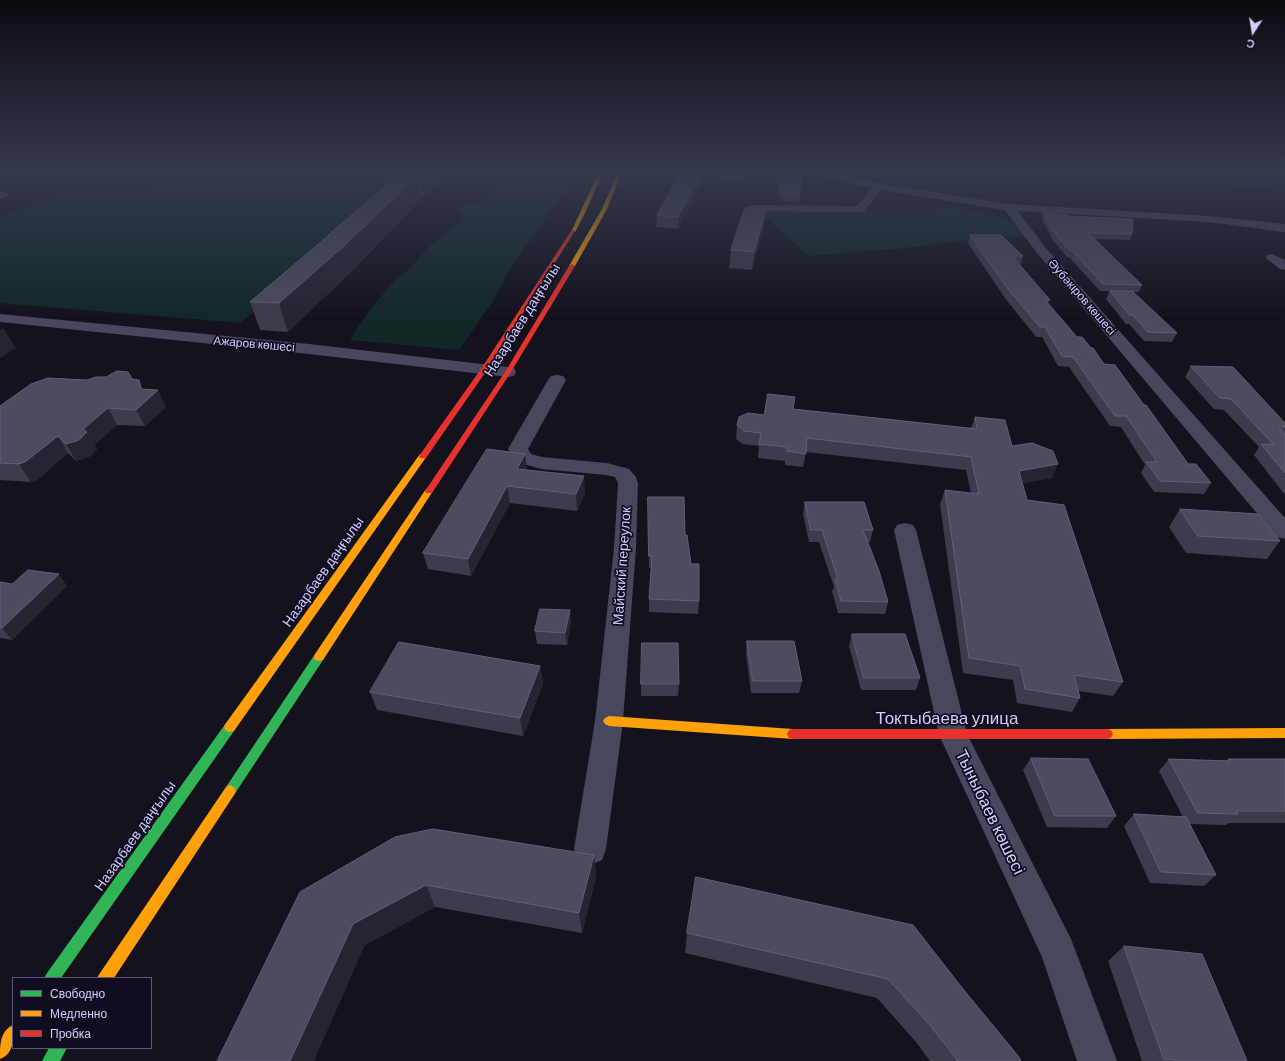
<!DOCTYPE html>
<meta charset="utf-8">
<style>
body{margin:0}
#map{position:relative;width:1285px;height:1061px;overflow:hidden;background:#14121d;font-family:Barlow,sans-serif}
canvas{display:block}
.legend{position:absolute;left:12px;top:977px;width:140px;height:72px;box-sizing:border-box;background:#100d21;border:1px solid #5d5a79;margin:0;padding:5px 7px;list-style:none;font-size:12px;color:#d1cefe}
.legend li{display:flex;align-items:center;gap:8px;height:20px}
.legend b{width:20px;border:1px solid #5d5a79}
.north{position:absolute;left:1233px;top:12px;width:40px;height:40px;-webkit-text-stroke:3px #100d21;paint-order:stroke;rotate:192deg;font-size:11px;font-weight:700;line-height:16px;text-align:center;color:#d1cefe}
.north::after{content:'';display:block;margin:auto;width:14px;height:18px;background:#d1cefe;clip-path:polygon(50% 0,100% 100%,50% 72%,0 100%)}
</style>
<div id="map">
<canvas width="1285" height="1061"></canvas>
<ul class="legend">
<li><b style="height:5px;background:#30b455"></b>Свободно</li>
<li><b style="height:5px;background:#ff9f0a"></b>Медленно</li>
<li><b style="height:5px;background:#e5322d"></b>Пробка</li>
</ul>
<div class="north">С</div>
</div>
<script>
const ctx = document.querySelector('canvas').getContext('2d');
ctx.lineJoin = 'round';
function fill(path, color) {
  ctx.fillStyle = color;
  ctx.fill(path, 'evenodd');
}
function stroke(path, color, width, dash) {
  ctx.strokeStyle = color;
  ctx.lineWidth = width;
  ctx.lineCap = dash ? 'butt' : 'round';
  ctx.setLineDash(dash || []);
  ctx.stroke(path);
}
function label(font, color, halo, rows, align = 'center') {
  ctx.font = font + ' Barlow,sans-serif';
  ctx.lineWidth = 3.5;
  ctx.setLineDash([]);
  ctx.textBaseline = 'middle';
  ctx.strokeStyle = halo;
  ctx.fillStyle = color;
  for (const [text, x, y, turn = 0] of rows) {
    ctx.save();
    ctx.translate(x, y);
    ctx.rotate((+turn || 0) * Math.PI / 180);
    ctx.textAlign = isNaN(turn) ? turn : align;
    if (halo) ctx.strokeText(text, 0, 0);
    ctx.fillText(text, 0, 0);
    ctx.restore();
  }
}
fill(new Path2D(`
 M322,172h97l-179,151 -240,-20v-85l56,-24z
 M503,172h73l-3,7 -65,93 -15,29 -34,49 -109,-10 18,-28 27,-32 15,-12 18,-21 40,-30 -10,-4 -1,-4 11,-5 14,-1 12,-20z
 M961,209l43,9 14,7 8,11 -45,2 -76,10 -97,8 -49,-46z`), '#112827');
fill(new Path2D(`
 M1176,172h109v20l-95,-13z`), '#0e2342');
fill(new Path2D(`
 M813,172h18l47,11 131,21 200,12 76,8v8l-76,-10 -191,-11 27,36 240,271v21l-8,-2 -240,-284 -32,-43 -124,-20 -17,21 -4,1 -105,-1 -4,-1 -2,-2 2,-2 4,-1 102,1 14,-18 -57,-14z
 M4,191l5,3 -1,2 -8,3v-7z
 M1272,254l13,6v10l-5,-1 -14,-11 1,-3z
 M0,314l309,30 199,23 6,1 2,4 -2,4 -6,1 -199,-23 -309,-32z
 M557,375l6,1 3,4 -38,69 3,5 11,3 65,6 22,6 7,8 2,6 -2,65 -13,173 -17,128 -4,11 -12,5 -12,-5 -4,-11 21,-128 19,-173 4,-65 -3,-6 -9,-2 -65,-6 -24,-7 -9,-13 40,-69 3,-4z
 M905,523l8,2 3,5 51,204 104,205 46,122h-40l-35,-104 -103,-222 -45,-205 3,-5z`), '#47475e');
fill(new Path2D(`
 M319,653l4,1 1,3 -1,3 -89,135 -4,2 -4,-2 -2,-4 2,-4 89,-133z
 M230,722l4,1 2,4 -2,4 -173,247h-17l3,-5 179,-250z
 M49,1048h18l-7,13h-18z`), '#30b455');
fill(new Path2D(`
 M599,172h4l-17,39 -11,21h-4z
 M618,172h4l-15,37 -32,57 -5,1 -1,-1 33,-57z
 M420,454h3l4,2 -193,275 -4,1 -4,-1 -2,-4 2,-4z
 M429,488l4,3 -110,169 -4,1 -4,-1 -1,-3 1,-3 111,-165z
 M609,716l184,13 4,1 2,4 -2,4 -4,1 -184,-13 -4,-2 -2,-3 2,-3z
 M1285,728v10l-178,1 -4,-1 -2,-4 2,-4 4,-1z
 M230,785l4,2 2,4 -2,4 -120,183h-17l3,-5 126,-186z
 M13,1025c0,14 2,28 -13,34 0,-14 0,-28 13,-34z`), '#ff9f0a');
fill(new Path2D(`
 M573,230l2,1 -88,139 -61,88h-6l-1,-2 62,-87 90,-138z
 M572,264l3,2 -64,106 -79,121h-6l-1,-2 80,-119 64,-106z
 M793,729h314l4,1 2,4 -2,4 -4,1h-314l-4,-1 -2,-4 2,-4z`), '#e5322d');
fill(new Path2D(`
 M449,172l-26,25h-2v2l-69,72 -64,61 -28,-2 -10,-28 78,-66v-1l69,-59 -1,-2z
 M683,172l-5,57 -22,-2 1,-12 21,-34z
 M717,172h31l-5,10 -27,-2z
 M775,172h26l-1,22 -1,8 -18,-1z
 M1044,213l24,3 64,18 -2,6 -35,-1 47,46 -3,7h-6l44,41 -5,9 -28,-1 -15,-17h-3l-20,-25 4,-8h-10l-31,-34h-2l-15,-18 -10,-20z
 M764,226l-12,44 -23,-2 2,-18z
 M970,235l53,21 -2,9h-2l31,35 -2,4 29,33 67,68 44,59 23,19 -7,11 -50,-2 -13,-19 4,-8 -24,-38 -11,-1 -41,-59 -11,-1 -16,-29h-6l-31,-39 -37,-55z
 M1191,366l94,57v72l-31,-40 5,-8 -35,-37 -10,-1 -29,-32z
 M106,377l26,2 12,11 22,17 -21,19 -28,-1 -23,20 3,4 -8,8 -13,4 -8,-8 -31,27 -6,2 -31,-2v-74l87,-26z
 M793,409l178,19 4,-11 77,61 -30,5 5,17 96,182 -10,14 -35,-5 2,7 -8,14 -55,-9 -4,-23 -50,-7 -23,-169 5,-14 26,3 -5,-23 -160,-18 -3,15 -18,-2v-4l-27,-3 1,-12 -16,-2 -7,-5 1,-14 27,-10z
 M525,454l2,16 58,23 -8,18 -67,-8 -39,73 -43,-7 -5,-16z
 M805,502l68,28 -3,12h-3l21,60 -3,12 -47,-1 -6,-22 2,-4 -15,-45h-10l-6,-28z
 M648,509l37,26 14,66 -1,13 -49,-2v-13l3,-31h-3z
 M1180,509l100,32 -13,18 -81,-6 -17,-26z
 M0,582l12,2 55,2 -55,54 -12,-2z
 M571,622l-4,23 -30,-1 -2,-13z
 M852,634l68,44 -4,12h-55l-12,-44z
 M747,641l55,40 -3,12h-48l-5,-40z
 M642,643l37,41 -1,12h-37z
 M540,666l3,18 -20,52 -146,-26 -7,-18z
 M1031,758l85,58 -9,12 -60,-1 -24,-57z
 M1169,759l57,2 2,-2h57v64h-56l-3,2 -36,-1 26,51 -12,11 -54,-3 -26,-57 10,-12 49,3 -24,-46z
 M594,855l2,22 -14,56 -147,-26 -70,38 -65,-53z
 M687,933l276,56 58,72h-91l-14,-19 -39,-44 -192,-45z
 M1124,946l123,115h-105l-34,-100z`), '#3d3b4c');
fill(new Path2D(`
 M422,172h27l-26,25 -4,-23z
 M702,172h5l-29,57v-12z
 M744,172h4l-5,10z
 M417,176l4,23 -69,72 -64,61 -9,-29z
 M766,209l-2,17 -12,44 2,-18z
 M3,328l13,20 -16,10v-28z
 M139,380l8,16 11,-6 8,17 -21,19 -9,-16z
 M108,408l9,17 -23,20 3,4 -8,8 -13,4 -10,-17z
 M58,436l10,17 -31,27 -6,2 -12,-18z
 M525,454l2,16 -10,-1z
 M1058,464l-6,14 -38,7 5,-14z
 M584,476l1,17 -8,18 -1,-17z
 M507,486l3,17 -39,73 -3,-17z
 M59,574l8,12 -55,54 -10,-12z
 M570,610l1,12 -4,23 -2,-12z
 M540,666l3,18 -20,52 -3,-18z
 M594,855l2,22 -14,56 -3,-20z
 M426,885l9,22 -70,38 -51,116h-24l63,-137z`), '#262431');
const building = new Path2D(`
 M398,172h24l-3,2h-4l2,2 -72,69 -66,58 -29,-1 79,-67h-1l72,-61h-4z
 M683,172h19l-24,45 -21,-2 20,-35 1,1z
 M777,172h24l-1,22 -18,-1z
 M745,208l21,1 -12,43 -23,-2z
 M1044,213l23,2 1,1 65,3 -1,15 -44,-1 54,52 -39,-1 -32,-34h-2l-15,-17z
 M970,235h31l22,21h-11l38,44h-5l32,37h5l9,11h2l11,16 11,1 29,40h2l10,14 32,45h8l15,19 -51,-2 -14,-19h11l-31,-46h-11l-42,-59 -11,-1 -17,-29h-5l-32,-38z
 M1110,291h22l45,42 -29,-1 -15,-17h-3z
 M1191,366l42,1 52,56v4h-6l6,7v39l-24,-29 13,1 -43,-46 -11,-1z
 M117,371l11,1 4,7 7,1 2,9 17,1 -22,20 -28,-2 -25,21 4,3 -8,8 -13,4 -8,-8 -33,26 -6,2 -19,-1v-57l31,-22 17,-6 39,2 9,-3h10z
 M768,394l27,3 -2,12 184,20 -2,-12 30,3 7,26 20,-3 21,8 5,13 -39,7 8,29 37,5 59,177 -49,-7 6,23 -55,-9 -5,-23 -51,-8 -24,-168 34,4 -8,-37 -164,-19 -1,16 -19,-3v-4l-28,-3 2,-11 -17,-2 -7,-6 2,-8 9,-4 16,2z
 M487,449l38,5 -8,15 67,7 -8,18 -69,-8 -39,73 -45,-6z
 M648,497h36l1,38h2l4,29h8v37l-50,-2 3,-43h-3z
 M805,502h59l9,28h-10l16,41 9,31 -47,-1 -6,-22h3l-16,-49h-11z
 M1180,509l78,5 22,27 -82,-5z
 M28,570l31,4 -57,54h-2v-46l12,2z
 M540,609l30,1 -5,23 -30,-2z
 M852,634h53l15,44h-56z
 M747,641h47l8,40h-49z
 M399,642l141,24 -20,52 -150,-26z
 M642,643h36l1,41h-38z
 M1031,758l57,1 28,57h-61z
 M1169,759l61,2 -2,-2h57v52h-49l2,3 -40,-1z
 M1134,814l52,3 30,58 -55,-3z
 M433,829l161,26 -15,58 -153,-28 -73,39 -63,137h-73l83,-169 95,-55z
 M696,877l217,48 50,64 56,68 2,4h-63l-29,-37 -41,-45 -201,-46z
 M1124,946l78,8 45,107h-71v-1l-12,-1z`);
fill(building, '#4d4b5f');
stroke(building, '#625f78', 1);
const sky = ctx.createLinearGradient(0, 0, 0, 320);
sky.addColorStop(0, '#0b0a10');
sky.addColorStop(0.54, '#34394c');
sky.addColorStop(1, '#34394c00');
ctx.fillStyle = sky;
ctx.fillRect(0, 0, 1285, 320);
label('12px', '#d1cefe', '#100d21', [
 ["Әубәкіров көшесі",1082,297,49],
 ["Ажаров көшесі",254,344,5]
]);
label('14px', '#d1cefe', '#100d21', [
 ["Назарбаев даңғылы",522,320,-58],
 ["Майский переулок",622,566,-86],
 ["Назарбаев даңғылы",323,572,-55],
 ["Назарбаев даңғылы",135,836,-55]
]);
label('17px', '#d1cefe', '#100d21', [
 ["Токтыбаева улица",947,718],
 ["Тыныбаев көшесі",990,812,64]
]);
</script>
